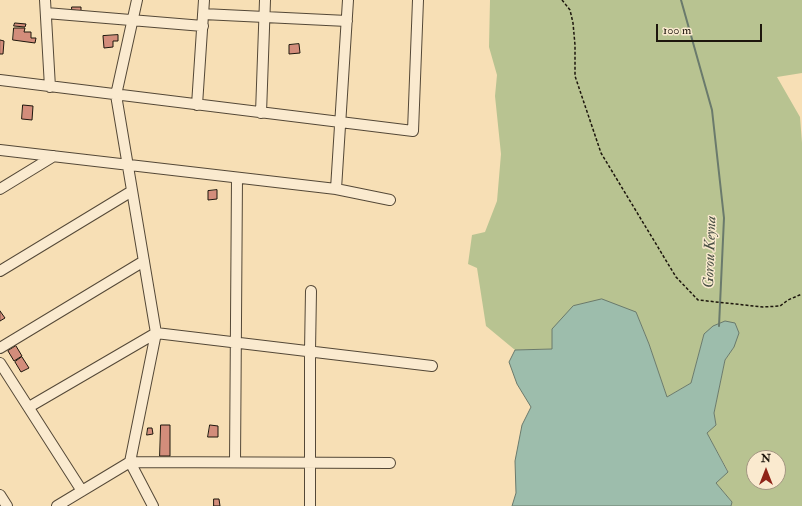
<!DOCTYPE html>
<style>
body{margin:0}
#map{position:relative;width:802px;height:506px;overflow:hidden;background:#f7dfb5;font-family:"IM FELL Double Pica",serif}
canvas{display:block}
.north{position:absolute;left:746px;top:450px;width:40px;height:40px;box-sizing:border-box;background:#faeacf;border:1px solid #a29581;border-radius:50%;rotate:0deg;font-size:11px;font-weight:700;line-height:16px;text-align:center;color:#1d160d}
.north::after{content:'';display:block;margin:auto;width:14px;height:18px;background:#8f2418;clip-path:polygon(50% 0,100% 100%,50% 72%,0 100%)}
.scale{position:absolute;left:656px;top:24px;width:106px;height:18px;box-sizing:border-box;border:2px solid #1d160d;border-top:0;padding-left:5px;font-size:12px;line-height:14px;white-space:nowrap;color:#1d160d;-webkit-text-stroke:3px #faeacf;paint-order:stroke}
</style>
<div id="map">
<canvas width="802" height="506"></canvas>
<div class="north">N</div>
<div class="scale">100 m</div>
</div>
<script>
const ctx = document.querySelector('canvas').getContext('2d');
ctx.lineJoin = 'round';
function fill(path, color) {
  ctx.fillStyle = color;
  ctx.fill(path, 'evenodd');
}
function stroke(path, color, width, dash) {
  ctx.strokeStyle = color;
  ctx.lineWidth = width;
  ctx.lineCap = dash ? 'butt' : 'round';
  ctx.setLineDash(dash || []);
  ctx.stroke(path);
}
function label(font, color, halo, rows, align = 'center') {
  ctx.font = font + ' "IM FELL Double Pica",serif';
  ctx.lineWidth = 3;
  ctx.setLineDash([]);
  ctx.textBaseline = 'middle';
  ctx.strokeStyle = halo;
  ctx.fillStyle = color;
  for (const [text, x, y, turn = 0] of rows) {
    ctx.save();
    ctx.translate(x, y);
    ctx.rotate((+turn || 0) * Math.PI / 180);
    ctx.textAlign = isNaN(turn) ? turn : align;
    if (halo) ctx.strokeText(text, 0, 0);
    ctx.fillText(text, 0, 0);
    ctx.restore();
  }
}
fill(new Path2D(`
 M490,0h312v73l-25,4 23,40 2,26v363h-71l1,-4 -16,-19 12,-12 -21,-38 9,-8 -2,-12 11,-53 9,-13 -30,-13 -13,49 -24,14 -18,-53 -13,-32 -84,37 -37,1 -29,-24 -9,-58 -9,-4 4,-29 13,-3 12,-31 4,-47 -6,-58 2,-21 -8,-28zM754,458h24v24h-24z`), '#b8c391');
const water = new Path2D(`
 M602,299l34,13 13,32 18,53 24,-14 13,-49 9,-8 12,-5 10,2 4,10 -5,14 -9,13 -11,53 2,12 -9,8 21,39 -12,11 16,19 -1,4h-219l4,-13 -1,-32 7,-36 9,-18 -14,-23 -8,-22 6,-12 37,-1v-20l21,-23z`);
fill(water, '#9dbdac');
stroke(water, '#6a7a6c', 1);
stroke(new Path2D(`
 M681,0l31,110 12,108 -5,108`), '#6a7a6c', 2);
const building = new Path2D(`
 M72,7h9v4l-9,-1z
 M15,23l11,1 -1,3 -11,-1z
 M14,28h11l-1,4h7v6h5l-1,5 -22,-3z
 M118,35v6h-5v6l-9,1 -1,-12z
 M0,40l4,1 -1,13h-3z
 M299,44l1,9 -11,1v-9z
 M23,105l10,1 -1,14 -10,-1z
 M217,190v9l-9,1v-9z
 M0,311l5,7 -5,3z
 M16,346l6,10 -8,5 -6,-10z
 M22,357l7,11 -8,4 -6,-10z
 M161,425h9v31h-10z
 M210,425l8,1v11h-10z
 M148,428h4l1,6 -6,1z
 M214,499h5l1,7h-6z`);
fill(building, '#d38d7b');
stroke(building, '#1d160d', 1);
const minor = new Path2D(`
 M45,0l5,87
 M46,13l157,13
 M203,14l144,7
 M0,80l413,51 5,-131
 M197,105l7,-105
 M261,113l4,-113
 M0,150l336,39 54,11
 M0,189l54,-33
 M336,189l12,-189
 M0,271l132,-80
 M0,348l144,-87
 M0,363l82,128
 M29,407l127,-74 276,33
 M235,462l2,-284
 M0,495l7,11
 M57,506l73,-44 26,-129 -40,-238 21,-95
 M153,506l-23,-44 260,1
 M310,506v-155l1,-60`);
stroke(minor, '#544837', 12);
stroke(new Path2D(`
 M562,0l8,10 3,13 2,22v31l26,77 75,124 22,23 65,7 17,-1 8,-6 14,-6`), '#1d160d', 1.5, [3, 2]);
stroke(minor, '#faeacf', 10);
label('italic 15px', '#4a5045', '#faeacf', [
 ["Gorou Keyna",711,252,-88]
]);
</script>
